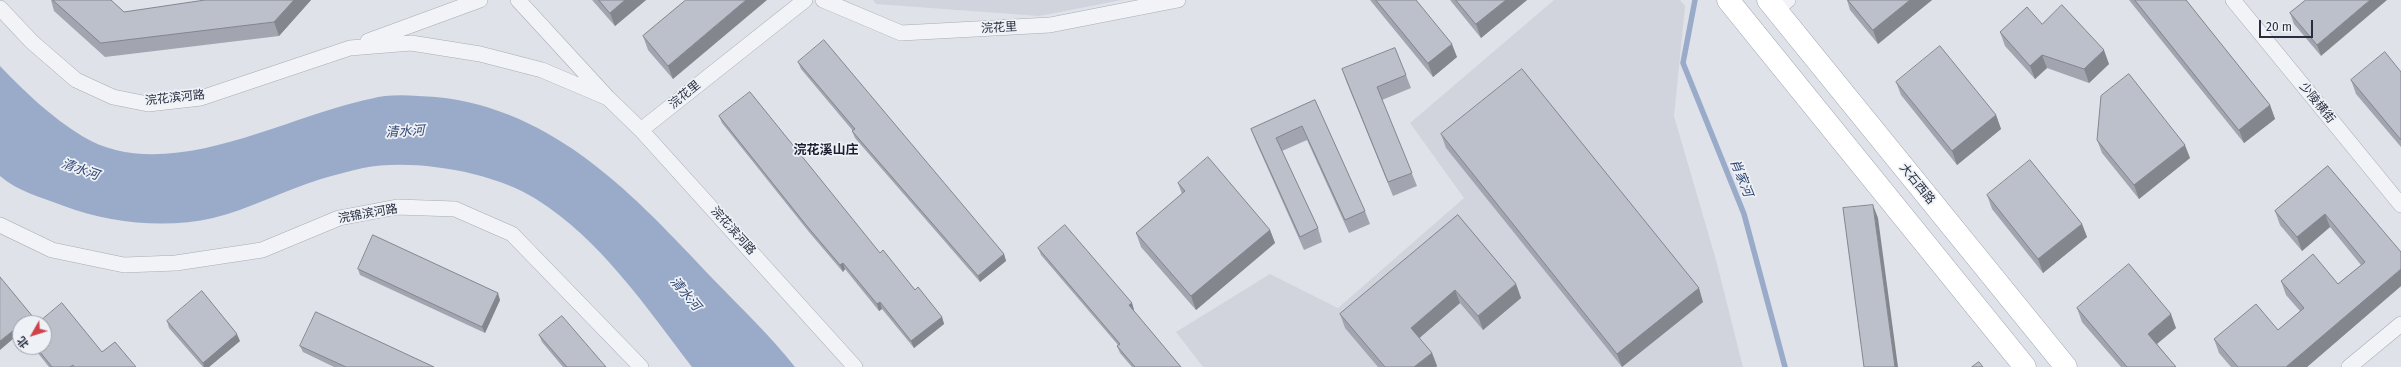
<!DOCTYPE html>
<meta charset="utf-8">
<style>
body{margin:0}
#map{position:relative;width:2401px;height:367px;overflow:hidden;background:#dfe2e8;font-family:"Fira Sans","Noto Sans SC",sans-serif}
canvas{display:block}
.north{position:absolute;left:12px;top:315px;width:40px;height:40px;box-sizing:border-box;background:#eef1f6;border:1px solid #9fa3ad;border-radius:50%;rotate:231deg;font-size:11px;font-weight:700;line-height:16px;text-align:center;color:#282e3f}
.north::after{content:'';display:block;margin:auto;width:14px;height:18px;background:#ce4349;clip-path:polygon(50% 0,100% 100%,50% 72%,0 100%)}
.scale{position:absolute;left:2259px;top:20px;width:54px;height:18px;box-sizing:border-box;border:2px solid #282e3f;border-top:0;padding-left:5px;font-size:12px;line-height:14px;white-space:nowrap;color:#282e3f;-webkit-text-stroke:3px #eef1f6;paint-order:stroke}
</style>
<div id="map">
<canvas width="2401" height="367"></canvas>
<div class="north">北</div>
<div class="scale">20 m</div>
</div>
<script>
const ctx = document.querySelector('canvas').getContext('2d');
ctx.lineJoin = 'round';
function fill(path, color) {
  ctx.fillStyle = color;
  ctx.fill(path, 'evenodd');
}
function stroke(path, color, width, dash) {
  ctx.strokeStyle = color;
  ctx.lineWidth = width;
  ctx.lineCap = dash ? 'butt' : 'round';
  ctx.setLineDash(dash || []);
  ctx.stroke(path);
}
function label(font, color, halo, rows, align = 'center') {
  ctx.font = font + ' "Fira Sans","Noto Sans SC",sans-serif';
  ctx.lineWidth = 3.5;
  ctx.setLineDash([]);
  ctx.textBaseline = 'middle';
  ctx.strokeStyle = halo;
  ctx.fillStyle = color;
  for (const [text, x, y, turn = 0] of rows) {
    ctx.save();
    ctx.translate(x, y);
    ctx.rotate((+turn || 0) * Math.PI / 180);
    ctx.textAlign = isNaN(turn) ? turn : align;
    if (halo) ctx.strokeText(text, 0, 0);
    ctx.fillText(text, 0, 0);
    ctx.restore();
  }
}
fill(new Path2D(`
 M873,0h249l-83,16 -163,-12z
 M1554,0h126l5,6 -11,110 42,144 27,107h-540l-27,-35 94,-58 68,34 126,-110 -54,-75z`), '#d1d4dd');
fill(new Path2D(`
 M0,66c25,26 51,51 82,70 80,49 193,-14 275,-34 9,-2 19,-5 28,-6 16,-2 35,0 51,1 119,12 199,99 276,181 28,29 58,57 83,89h-103c-46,-60 -91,-127 -156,-168 -42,-27 -123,-41 -173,-31 -14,3 -28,7 -42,11 -36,11 -71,30 -108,39 -47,11 -104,5 -149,-12 -21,-8 -47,-15 -64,-30z`), '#9aabc9');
stroke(new Path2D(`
 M1695,0l-12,63 61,151 41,153`), '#9aabc9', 5.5);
const minor = new Path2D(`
 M518,0l90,98 33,32 214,237
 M823,0l78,33 149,-8 128,-25
 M2233,0l168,205
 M0,8l32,34 44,38 37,17 35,7 53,-6 149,-50 61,-5 69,11 62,16 66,28
 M1776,10l12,-10
 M368,41l112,-41
 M641,130l164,-130
 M0,225l52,25 72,15 52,-2 86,-13 77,-32 58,-11 58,2 57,25 129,133
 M2349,367l52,-43`);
const primary = new Path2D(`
 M1728,0l297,367
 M1768,0l298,367`);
stroke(minor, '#a8acb5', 16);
stroke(primary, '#9ea5b4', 23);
stroke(minor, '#f2f3f7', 15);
stroke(primary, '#fff', 22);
fill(new Path2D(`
 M51,0h60l13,12 187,-12 -32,36 -174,21 -51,-46z
 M592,0h54l-31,26z
 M686,0l-13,79 -25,-29 -5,-14z
 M1370,0h46l41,57 -24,20z
 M1450,0h77l-46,38z
 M1847,0h85l-54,44 -28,-34z
 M2129,0h57l84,105 5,14 -31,24z
 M2306,0l15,56 -27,-32 -4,-11z
 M2042,24l67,40 -20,19 -42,-15 -12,11 -30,-33 -5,-14z
 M798,62l206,192 2,7 -26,21 -125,-144 -3,-7h1l-52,-62z
 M1342,69l64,6 5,13 -29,12 35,86 -24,10 -46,-113z
 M2401,72v75l-45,-53 -5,-14z
 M1896,82l100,33 5,14 -44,36 -56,-70z
 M1315,100l50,111 5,13 -21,9 -42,-93 -25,11 36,77 4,14 -18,8 -48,-108 -5,-13z
 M719,116l161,137 35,37 27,27 2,7 -30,24 -32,-39 -3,2 -34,-42 -2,3 -34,-40 -87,-109z
 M1441,134l262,168 -81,65 -176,-219z
 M2097,140l93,18 -51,41 -37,-46z
 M2328,166l73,120 -94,81h-76l-12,-14 -5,-14 64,-9 22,-19 -14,-16 -5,-14 57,3 23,-19 -31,-38 -28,24 -22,-26 -5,-14z
 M1178,183l92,47 5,13 -79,67 -55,-63 -5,-14 46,-39z
 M1987,195l95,29 5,13 -44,36 -51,-64z
 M1458,215l58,69 5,14 -38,32 -23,-27 -41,35 13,15 5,13 -1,1h-58l-33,-39 -5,-14z
 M1038,248l94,55 2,7 -1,1 48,56h-49l-12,-14 -3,-7 1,-1 -77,-90z
 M358,269l142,31 -15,33 -125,-58z
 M2077,308l99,20 -19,16 19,23h-55l-39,-45z
 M167,321l73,20 -31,26h-6l-34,-39z
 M539,335l67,32h-43l-21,-25z
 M300,346l134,21h-100l-31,-15z
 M33,347h11l58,5 34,15h-87z`), '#a2a5af');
fill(new Path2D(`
 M294,0h17l-32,36 -5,-14z
 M625,0h21l-31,26 -5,-13z
 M746,0h21l-94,79 -5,-13z
 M1506,0h21l-46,38 -5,-14z
 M1910,0h22l-54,44 -5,-14z
 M2370,0h17l-66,56 -4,-11z
 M1452,44l5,13 -24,20 -5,-14z
 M2104,50l5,14 -20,19 -5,-14z
 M2042,55l5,13 -12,11 -5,-13z
 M2270,105l5,14 -31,24 -5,-13z
 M1996,115l5,14 -44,36 -5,-14z
 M2185,145l5,13 -51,41 -5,-14z
 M1873,205l5,13 20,149h-3z
 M2325,214l5,13 -28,24 -5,-14z
 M2082,224l5,13 -44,36 -5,-14z
 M1270,230l5,13 -79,67 -5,-14z
 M1004,254l2,7 -26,21 -2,-6z
 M843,263l2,6 -2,3 -3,-7z
 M2401,269v17l-94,81h-21z
 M1516,284l5,14 -38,32 -5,-14z
 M1699,288l4,14 -81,65 -5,-13z
 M1455,290l5,13 -44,38 -5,-13z
 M498,293l2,7 -15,33 -3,-6z
 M880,302l2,7 -3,2 -2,-7z
 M1132,303l2,7 -3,2 -2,-7z
 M2171,314l5,14 -23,19 -5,-13z
 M942,317l2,7 -30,24 -3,-7z
 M19,326l1,3v4l-20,17v-9z
 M237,334l3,7 -31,26h-5l-1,-4z
 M1432,353l5,13 -1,1h-22z`), '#84868e');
const building = new Path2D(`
 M53,0h58l13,12 81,-12h89l-20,22 -173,21z
 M599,0h26l-15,13z
 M686,0h60l-78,66 -25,-30z
 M1376,0h40l36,44 -24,19z
 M1456,0h50l-30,24z
 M1848,0h62l-37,30z
 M2135,0h51l84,105 -31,25z
 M2306,0h64l-53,45 -27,-32z
 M2062,5l42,45 -20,19 -42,-14 -12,11 -30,-34 27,-25 15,17z
 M824,40l180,214 -26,22 -126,-145 3,-2 -57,-67z
 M1940,46l56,69 -44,36 -56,-69z
 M1395,48l11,27 -29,12 35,86 -24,9 -46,-113z
 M2385,52l16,20v68l-50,-60z
 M1522,69l177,219 -82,66 -176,-220z
 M2129,74l56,71 -51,40 -37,-45 4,-44z
 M750,92l130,161 3,-3 32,40 3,-3 24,30 -31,24 -31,-39 -3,2 -34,-41 -3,2 -34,-40 -87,-109z
 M1315,100l50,111 -20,9 -43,-94 -26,12 42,90 -18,9 -49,-108z
 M1208,157l62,73 -79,66 -55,-63 49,-42 -7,-8z
 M2030,160l52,64 -44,35 -51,-64z
 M2328,166l73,86v17l-115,98h-48l-24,-28 42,-35 22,26 26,-22 -23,-27 32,-27 25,30 27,-22 -40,-48 -28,23 -22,-26z
 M1873,205l22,162h-31l-21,-159z
 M1458,215l58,69 -38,32 -23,-26 -44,38 21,25 -18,14h-29l-45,-53z
 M1065,225l67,78 -3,2 52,62h-46l-18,-21 3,-2 -82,-96z
 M373,235l125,58 -16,34 -124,-58z
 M2129,264l42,50 -23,20 28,33h-49l-50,-59z
 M0,277l38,46h-18v4l-1,-1 -19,15z
 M202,291l35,43 -34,29 -36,-42z
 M62,303l40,49 13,-10 21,25h-62l-1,-2 -3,2h-18l-16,-20h8v-24h-6z
 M316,312l118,55h-88l-46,-21z
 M562,316l44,51h-39l-28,-32z
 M1979,362l4,5h-11z`);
fill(building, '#bcc0cb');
stroke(building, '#84868e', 1);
label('12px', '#282e3f', '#eef1f6', [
 ["浣花里",999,28,-3],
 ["浣花里",685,95,-39],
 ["浣花滨河路",175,98,-6],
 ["少陵横街",2317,103,51],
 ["大石西路",1917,184,51],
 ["浣锦滨河路",368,214,-10],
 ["浣花滨河路",733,231,48]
]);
label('italic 13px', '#324873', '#eef1f6', [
 ["清水河",405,132,-3],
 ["清水河",80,170,19],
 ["肖家河",1741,178,68],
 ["清水河",685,294,50]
]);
label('bold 13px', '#1a1f30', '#eef1f6', [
 ["浣花溪山庄",826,150]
]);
</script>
